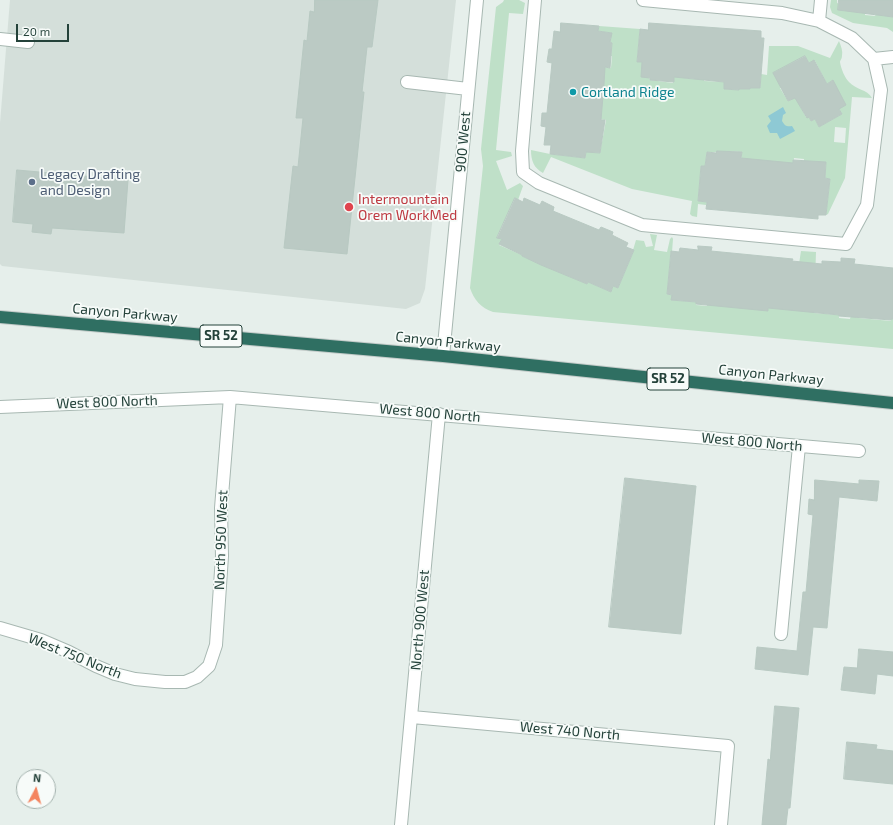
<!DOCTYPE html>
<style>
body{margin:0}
#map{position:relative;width:893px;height:825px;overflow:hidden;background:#e6efeb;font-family:"Exo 2",sans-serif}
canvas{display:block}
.north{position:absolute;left:16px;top:769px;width:40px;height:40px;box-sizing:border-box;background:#f7fbf9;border:1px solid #a3b1ad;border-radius:50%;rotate:6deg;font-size:11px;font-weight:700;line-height:16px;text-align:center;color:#24423a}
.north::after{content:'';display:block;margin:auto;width:14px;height:18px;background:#f4845f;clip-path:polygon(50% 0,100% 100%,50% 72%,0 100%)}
.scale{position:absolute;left:16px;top:24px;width:53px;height:18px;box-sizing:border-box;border:2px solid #24423a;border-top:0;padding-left:5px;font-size:12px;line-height:14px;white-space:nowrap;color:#24423a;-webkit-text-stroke:3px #f7fbf9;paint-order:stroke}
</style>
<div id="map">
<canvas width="893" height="825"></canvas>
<div class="north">N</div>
<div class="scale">20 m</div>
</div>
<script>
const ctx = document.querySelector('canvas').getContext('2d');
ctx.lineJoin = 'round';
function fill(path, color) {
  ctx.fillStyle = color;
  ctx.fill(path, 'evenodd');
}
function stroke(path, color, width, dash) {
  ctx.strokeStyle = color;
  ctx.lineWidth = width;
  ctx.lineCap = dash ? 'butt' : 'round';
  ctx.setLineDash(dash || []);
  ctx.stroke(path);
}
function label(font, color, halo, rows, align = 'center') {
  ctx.font = font + ' "Exo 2",sans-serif';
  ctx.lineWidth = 3.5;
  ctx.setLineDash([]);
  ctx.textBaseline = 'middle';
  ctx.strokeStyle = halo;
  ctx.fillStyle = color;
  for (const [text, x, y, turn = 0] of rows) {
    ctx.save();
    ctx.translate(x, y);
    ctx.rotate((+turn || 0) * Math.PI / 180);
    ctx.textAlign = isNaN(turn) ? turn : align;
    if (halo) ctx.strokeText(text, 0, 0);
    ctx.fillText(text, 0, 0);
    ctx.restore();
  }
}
fill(new Path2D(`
 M10,0h446l-31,289 -5,14 -14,6 -404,-43 -2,-2v-141z`), '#d4dfda');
fill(new Path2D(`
 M504,0h15l6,3 -2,11 -14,-1 -13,137 15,2 1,4 -16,5 11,29 13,-7 3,3 -5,14 -3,-2 -18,39 5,2 -3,6 23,10v1l65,28 1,-2 23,10 2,-6 5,2 16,-38h-1l3,-10 8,1 2,6 7,-1 -3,-12 7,1 -3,15 13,2 3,-13 2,-2 1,2 -1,13h-1l-4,42 5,1v5l24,2v3l11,1v-3l61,5 31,-44 2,-13 15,1 -2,61 25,2v3l11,1 1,-4 8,3 32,3v-2h2v30l-400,-37c-12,-4 -19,-12 -23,-24l13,-122 -2,-17 15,-142 7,-5z
 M831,0h6v3l28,10v2l10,1 1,-2 17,3v15l-6,-4 -34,-5 -21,-10 -2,-6z
 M599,26l41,3 -3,33h5l8,18 23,3 1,-8 11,1v2l12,1 7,-13v15l20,1v7l15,1v-1h11v-1h10l1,-14 6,1 2,-29h29l32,12 9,-17c2,5 4,10 3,15 0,3 -2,4 -2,6 1,7 5,16 9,20 7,8 18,7 23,16l-20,-1 -7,81 -17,36 -2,1 4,-36 -5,-1 1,-13 -22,-4v-2l-10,-1 -1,7 -52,-5 1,-8 -13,-1v1h-22l-2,14h-4l-3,35 9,1 -1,3 -8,-1 -1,13 -5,-1 -2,-2 2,-13 -60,-12 -81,-32 -8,16c-9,-5 -12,-12 -12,-23l19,4 35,4 1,-7 14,2 6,-33 -8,-1 5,-52 8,1 1,-12h-1l1,-13 -2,-1 1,-9 -13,-2zM805,56l4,7 6,-2 12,23 5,-3 7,28 3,5 -23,13 -4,-8 -4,2 -2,-4h-3l-6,-11 -1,-11 -11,6 -8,-13 4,-2 2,-19zM835,127l11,1 -1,15 -11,-1z`), '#bfe0c8');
fill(new Path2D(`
 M783,107l3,6 -3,2 -1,6c3,5 5,6 10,5l3,5 -15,8 -3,-6h-7l-3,-7 4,-5 -3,-5z`), '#8ec9d4');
const building = new Path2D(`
 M315,0h63l-6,47h-5l-5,45h2l-17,162 -63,-6 9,-82 5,1 5,-49h-7l8,-78 3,1 3,-30 4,1z
 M839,0h54v17l-55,-7z
 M561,23l38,3 -1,5 14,2 -2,9 2,1 -2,25 -5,-1 -1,17 -3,36h4l-5,33 -14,-1 -1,6 -35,-4 1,-9h-7l2,-18 -5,-1 1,-13h5l5,-50 -5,-1 2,-13h3l2,-18 6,1z
 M649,23l112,8v7h3l-4,50h-10v1h-11v1l-15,-1v-7l-50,-5v5l-24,-2v-2l-9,-1 1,-15h-5l3,-33 8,1z
 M805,56l4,7 5,-3 13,24 6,-4 13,25 -7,4 3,5 -23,13 -4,-8 -4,2 -2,-4 -2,1 -12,-20 -7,3 -15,-28z
 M717,151l25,1 -1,6 52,5v-3l33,2 -1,16 5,1 -4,36h-8v4l-112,-10 1,-7 -9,-1 3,-35h4l2,-14 9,1z
 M17,170l111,10 -4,53 -72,-5 -1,6 -19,-2 1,-8 -20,-2z
 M515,198l8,4 1,-4 16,7 2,-4 12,6 -1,4 46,19 2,-3 12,5 -1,3 16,8 -2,4 8,3 -16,38 -5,-2 -2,6 -23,-10 -1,2 -46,-19 -19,-9v-1l-23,-11 3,-5 -5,-1z
 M698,246l14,1 -1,4 82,8 -1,2 30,3v-3l19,1v-4l14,1 -1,5 39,4v51h-2v1l-52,-4v-1l-71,-7v3l-72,-7v-2l-25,-2 1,-5 -5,-1 4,-43 8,1 1,-4 18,2z
 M625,478l71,8 -15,148 -72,-7z
 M815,480l44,4v-4l20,1 -2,20 -38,-4 -12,131 -14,-1 -5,48 -53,-6 2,-22 40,4 6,-59h3l7,-77 -5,-1 1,-15 5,1z
 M859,649l34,3v24l-16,-2 -2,20 -34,-4 3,-23 13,1z
 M775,706l24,2 -9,100h-2l-2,17h-24l6,-66 2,1z
 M847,742l30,3 -1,4 17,2v33l-49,-5z`);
fill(building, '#bbcac4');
stroke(building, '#b8c9c2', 1);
const minor = new Path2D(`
 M535,0l-13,151 1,21 16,11 103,42 204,19 21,-39 14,-115 -7,-31
 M643,0l139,13 37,8 33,17 22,21 19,-2
 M819,21l2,-21
 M0,39l28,3
 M407,82l61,7
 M443,356l34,-356
 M0,407l230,-10 629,54
 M0,628l41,12 28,12 27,14 19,8 20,5 30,3h20l12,-5 12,-11 7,-21 6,-89 -1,-48 9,-111
 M781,634l18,-188
 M412,717l316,29 -7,79
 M401,825l38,-411`);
const highway = new Path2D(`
 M0,317l443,39 450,47`);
stroke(minor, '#a8b8b2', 14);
stroke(highway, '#c2cac8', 14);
stroke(minor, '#fff', 12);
stroke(highway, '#2f6f62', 12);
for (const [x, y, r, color] of [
 [573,92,4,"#0f9aa8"],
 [32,182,4,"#5c6f8a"],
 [349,207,5,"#e0444e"]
]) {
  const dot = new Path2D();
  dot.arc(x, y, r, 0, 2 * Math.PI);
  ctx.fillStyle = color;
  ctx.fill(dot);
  stroke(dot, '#f7fbf9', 1.5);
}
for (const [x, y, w] of [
 [221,336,42],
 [668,379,42]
]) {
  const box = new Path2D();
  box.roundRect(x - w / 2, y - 11, w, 22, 3);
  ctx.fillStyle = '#f7fbf9';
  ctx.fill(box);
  stroke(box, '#24423a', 1);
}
label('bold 13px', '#24423a', null, [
 ["SR 52",221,336],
 ["SR 52",668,379]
]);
label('14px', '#0d838f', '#f7fbf9', [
 ["Cortland Ridge",581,92]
], 'left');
label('14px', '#24423a', '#f7fbf9', [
 ["900 West",463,142,-85],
 ["Canyon Parkway",125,313,5],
 ["Canyon Parkway",448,342,6],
 ["Canyon Parkway",771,375,6],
 ["West 800 North",107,402,-2],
 ["West 800 North",430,413,5],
 ["West 800 North",752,442,5],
 ["North 950 West",221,540,-88],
 ["North 900 West",420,620,-85],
 ["West 750 North",75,656,22],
 ["West 740 North",570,731,5]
]);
label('14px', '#4e5e75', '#f7fbf9', [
 ["Legacy Drafting",40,174],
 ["and Design",40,190]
], 'left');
label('14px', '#be3a42', '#f7fbf9', [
 ["Intermountain",358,199],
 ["Orem WorkMed",358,215]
], 'left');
</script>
